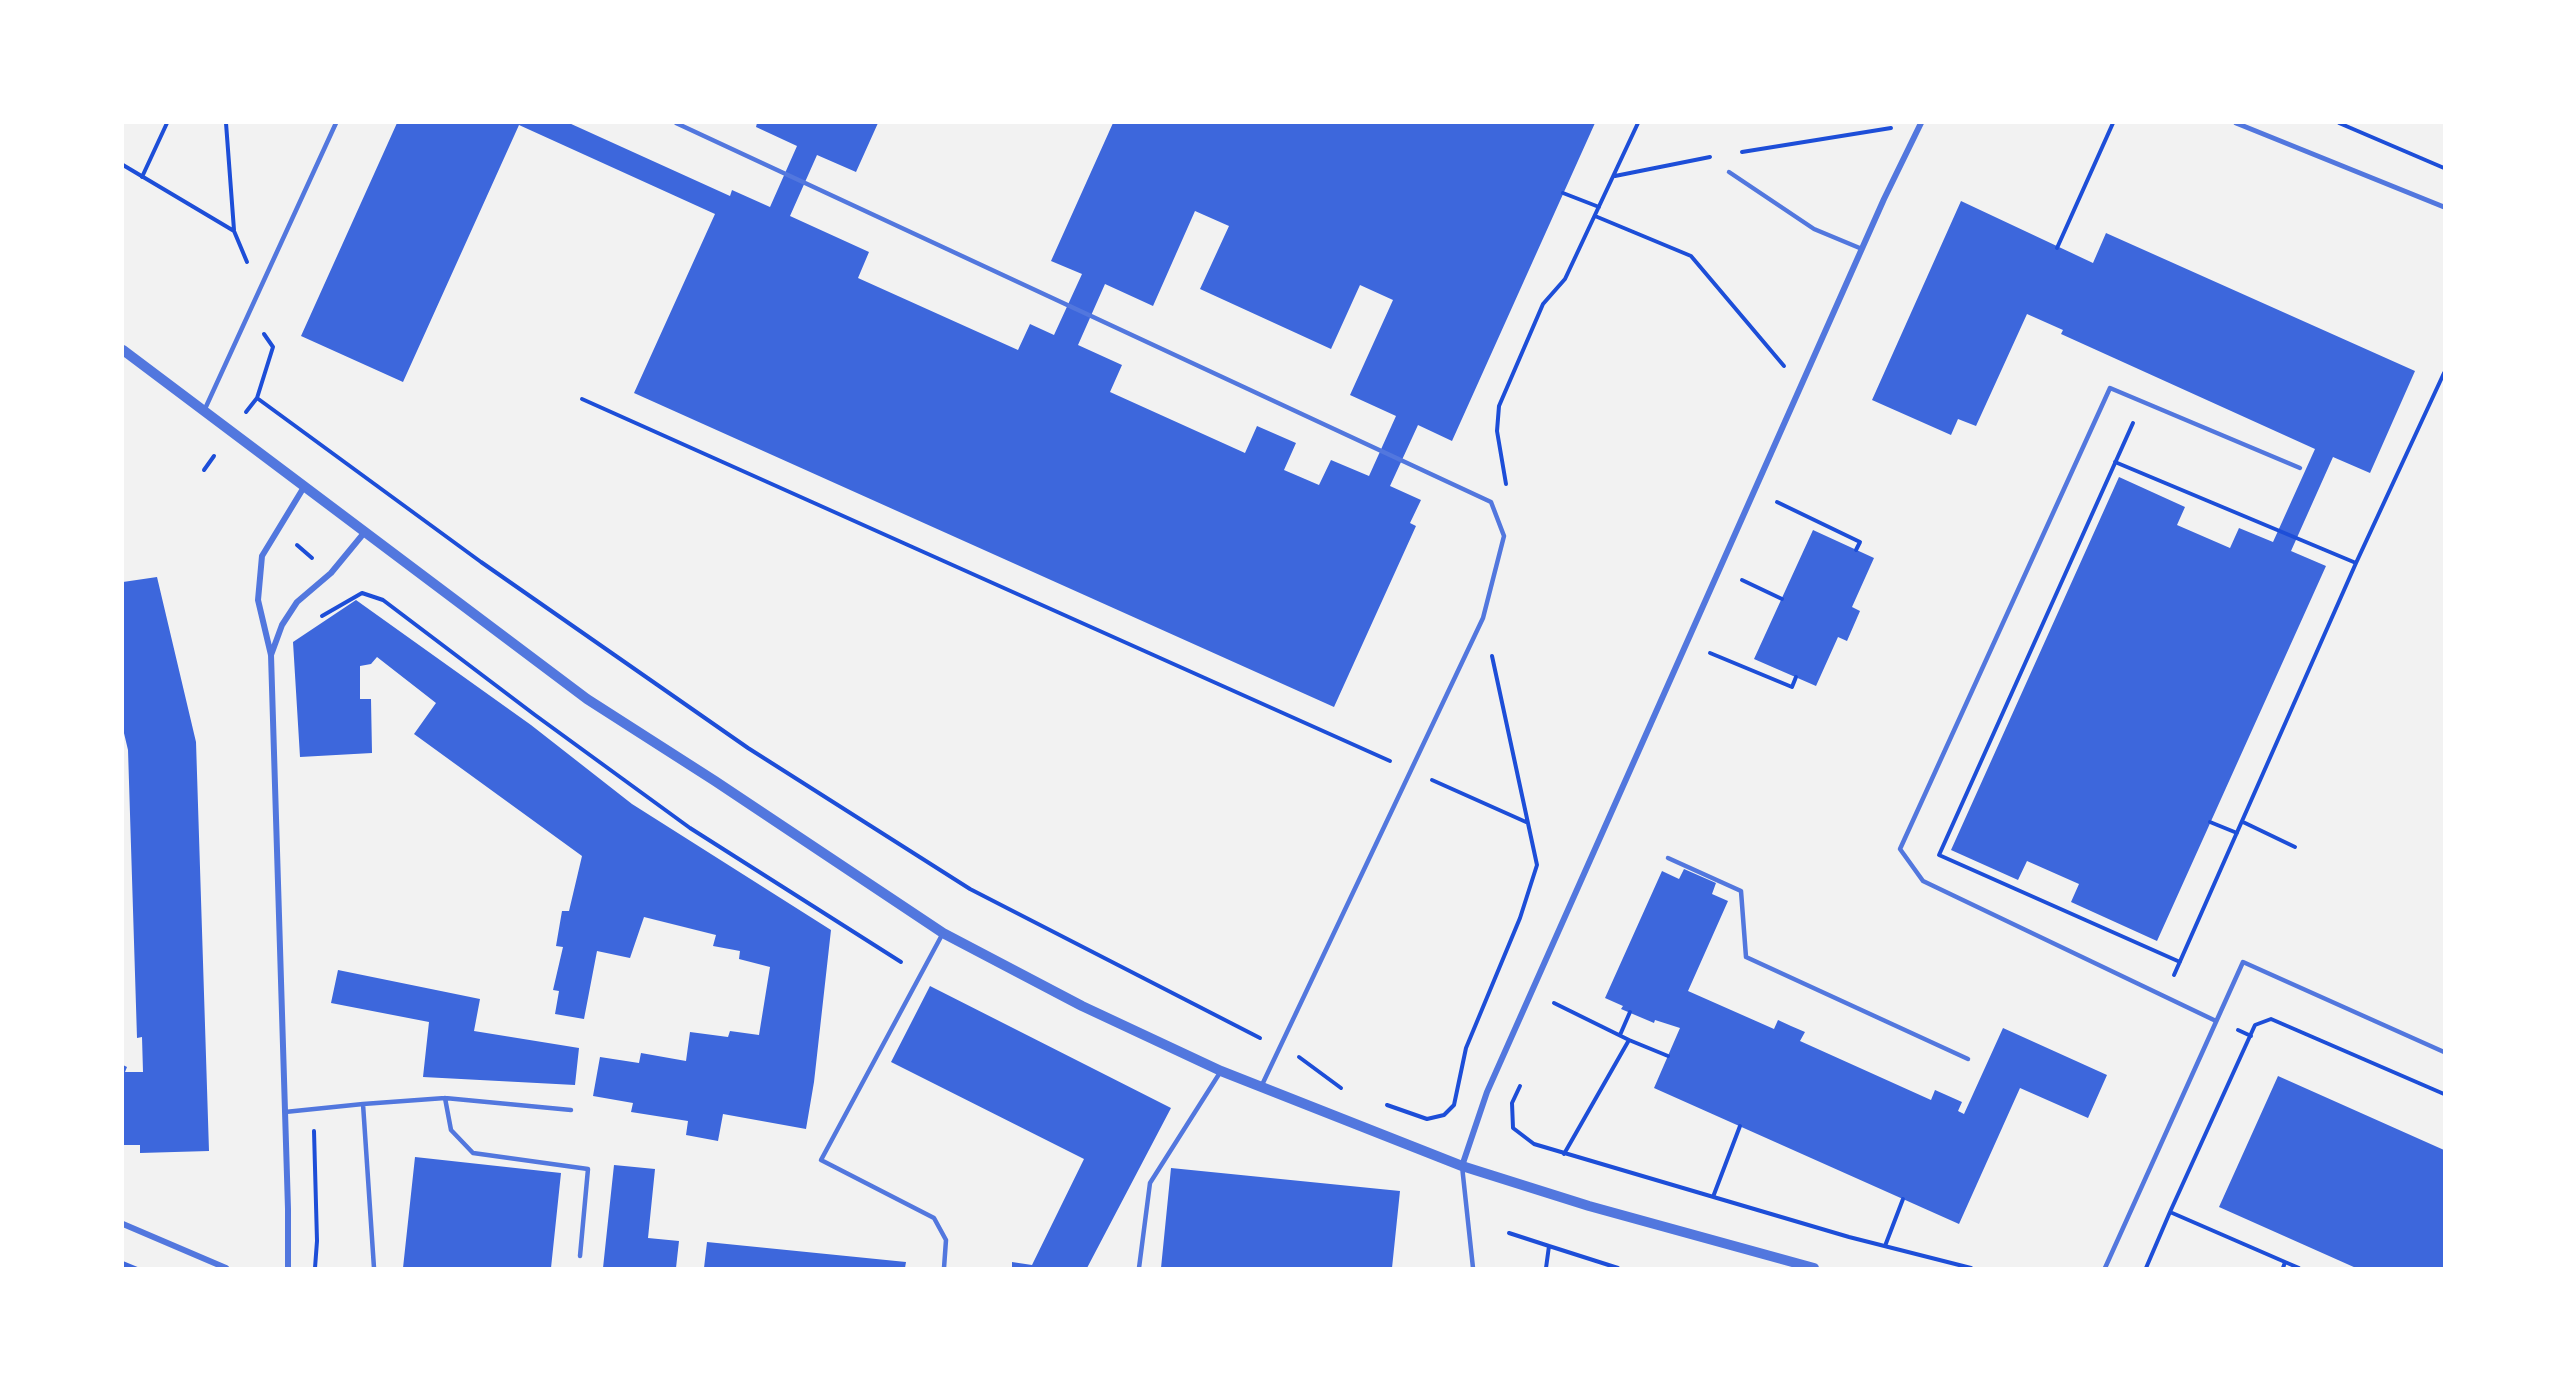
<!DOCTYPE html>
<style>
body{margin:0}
#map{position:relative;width:2567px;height:1391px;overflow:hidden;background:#f2f2f2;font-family:Literata,serif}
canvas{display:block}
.frame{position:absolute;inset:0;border:124px solid #fff;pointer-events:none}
</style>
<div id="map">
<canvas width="2567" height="1391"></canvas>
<div class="frame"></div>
</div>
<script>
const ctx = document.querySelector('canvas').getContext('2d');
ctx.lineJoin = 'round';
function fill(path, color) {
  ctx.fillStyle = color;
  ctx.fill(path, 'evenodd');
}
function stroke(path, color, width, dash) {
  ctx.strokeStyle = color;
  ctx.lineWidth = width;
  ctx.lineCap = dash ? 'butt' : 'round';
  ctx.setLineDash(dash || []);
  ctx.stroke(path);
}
fill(new Path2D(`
 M397,123h172l161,73 2,-6 38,17 27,-61 -41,-19 1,-4h121l-22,49 -39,-17 -27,61 79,36 -11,26 160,72 12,-26 24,11 28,-61 -31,-13 62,-138h482l-143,318 -34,-16 -28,61 31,14 -11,23 6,3 -82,181 -700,-314 81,-179 -196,-89 -116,257 -102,-46zM1195,211l34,15 -29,63 131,60 29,-64 33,15 -43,95 46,21 -27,60 -38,-16 -12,25 -35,-15 12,-27 -39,-17 -12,27 -135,-61 12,-27 -44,-20 27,-61 48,22z
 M1961,201l132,62 13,-30 309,138 -45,102 -37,-16 -42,94 35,15 -169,375 -86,-39 8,-18 -52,-23 -9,19 -67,-30 168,-373 66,30 -8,18 53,23 9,-20 34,14 42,-93 -254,-115 2,-4 -36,-16 -51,112 -18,-7 -7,16 -79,-35z
 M1813,530l61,28 -22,49 8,4 -13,30 -9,-4 -22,49 -62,-27z
 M157,577l39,165 13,409 -69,2v-8h-17v-80l4,2 -2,5h18l-1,-35 -5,1 -9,-288 -5,-21v-147z
 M356,600l175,125 101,79 199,126 -17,152 -8,47 -83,-15 -5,27 -32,-6 2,-14 -57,-9 2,-9 -40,-7 7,-39 39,6 2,-10 45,8 4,-29 38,5 2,-6 29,4 11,-68 -31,-8 1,-8 -27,-5 3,-11 -72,-18 -14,41 -33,-7 -13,68 -29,-5 4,-23 -6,-1 10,-43 -7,-1 6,-35h7l13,-55 -168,-122 22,-31 -59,-46 -6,7 -11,2v33h11l1,54 -72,4 -7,-115z
 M1684,869l32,14 -4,11 16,7 -40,90 86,38 4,-9 13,6 14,6 -5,9 131,59 4,-10 27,12 -4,9 6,3 39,-86 104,47 -19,43 -68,-30 -61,136 -305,-136 26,-60 -25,-8 -1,3 -33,-14 2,-3 -18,-8 57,-127 17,8z
 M338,970l142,29 -6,32 105,17 -4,37 -152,-8 6,-55 -98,-19z
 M930,986l241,122 -84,160h-75v-6l20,3 52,-106 -193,-97z
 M2278,1076l166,74v118h-88l-137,-61z
 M415,1157l146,16 -10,95h-148z
 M614,1165l41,4 -7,69 31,3 -3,27h-73z
 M1171,1168l229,23 -8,77h-231z
 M707,1242l199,20 -1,6h-201z
 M123,1261l17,7h-17z`), '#3d67dc');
stroke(new Path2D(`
 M226,123l8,107
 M2339,123l105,45
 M1742,152l149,-24
 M123,165l111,66 13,31
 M1615,176l95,-19
 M142,177l25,-54
 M1563,193l36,14
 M1595,216l96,40 93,110
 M2057,248l56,-125
 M264,334l9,13 -16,51 224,164 267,186 222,141 290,149
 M582,399l808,362
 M246,412l11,-14
 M2133,423l-194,432 241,107
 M2115,462l241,101
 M204,470l10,-14
 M1506,484l-9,-53 2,-25 44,-102 22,-25 73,-156
 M1777,502l83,40 -4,8
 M297,545l15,13
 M1742,580l40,19
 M322,616l40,-23 21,7 152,115 155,113 211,134
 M1710,653l82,34 4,-10
 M1432,780l94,42
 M2210,822l27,11
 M2243,822l52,25
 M2174,975l182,-412 88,-190
 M1554,1003l75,37 -65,114
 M2238,1030l13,6
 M1620,1035l10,-23
 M1629,1040l39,16
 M1299,1057l42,31
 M1520,1086l-8,17 1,25 21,16 315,93 122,31
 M1387,1105l40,14 17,-4 10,-10 12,-57 54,-130 17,-53 -45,-209
 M314,1131l3,110 -2,27
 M1713,1197l27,-71
 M2170,1212l85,-187 16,-6 173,75
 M1509,1233l40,13
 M1885,1246l18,-47
 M2285,1262l14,6
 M1546,1268l3,-22 69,22
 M2146,1268l24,-56 115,50 -2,6`), '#1d4ed8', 4);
stroke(new Path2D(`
 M676,123l815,379 13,34 -21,82 -222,469
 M1729,172l85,57 48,20
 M204,411l132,-288
 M1668,858l73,33 5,66 222,102
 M943,933l-122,227 113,58 12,22 -2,28
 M2216,1021l-293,-140 -23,-32 210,-461 190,80
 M445,1098l6,32 22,23 115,16 -8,87
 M363,1104l82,-6 126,12
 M285,1112l78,-8 11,164
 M1462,1166l11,102
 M1139,1268l11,-85 71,-112
 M2105,1268l138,-306 201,90`), '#5277de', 4.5);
stroke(new Path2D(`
 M2236,123l208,84`), '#5277de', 5);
stroke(new Path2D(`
 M271,655l11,-30 15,-23 34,-29 33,-40
 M1462,1166l25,-74 397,-893 37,-76
 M123,1224l103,44
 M288,1268v-59l-17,-554 -13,-55 4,-44 42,-69`), '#5277de', 6);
stroke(new Path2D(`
 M123,350l464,349 128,82 228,152 139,73 139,65 241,95 127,40 225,62`), '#5277de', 10);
</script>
